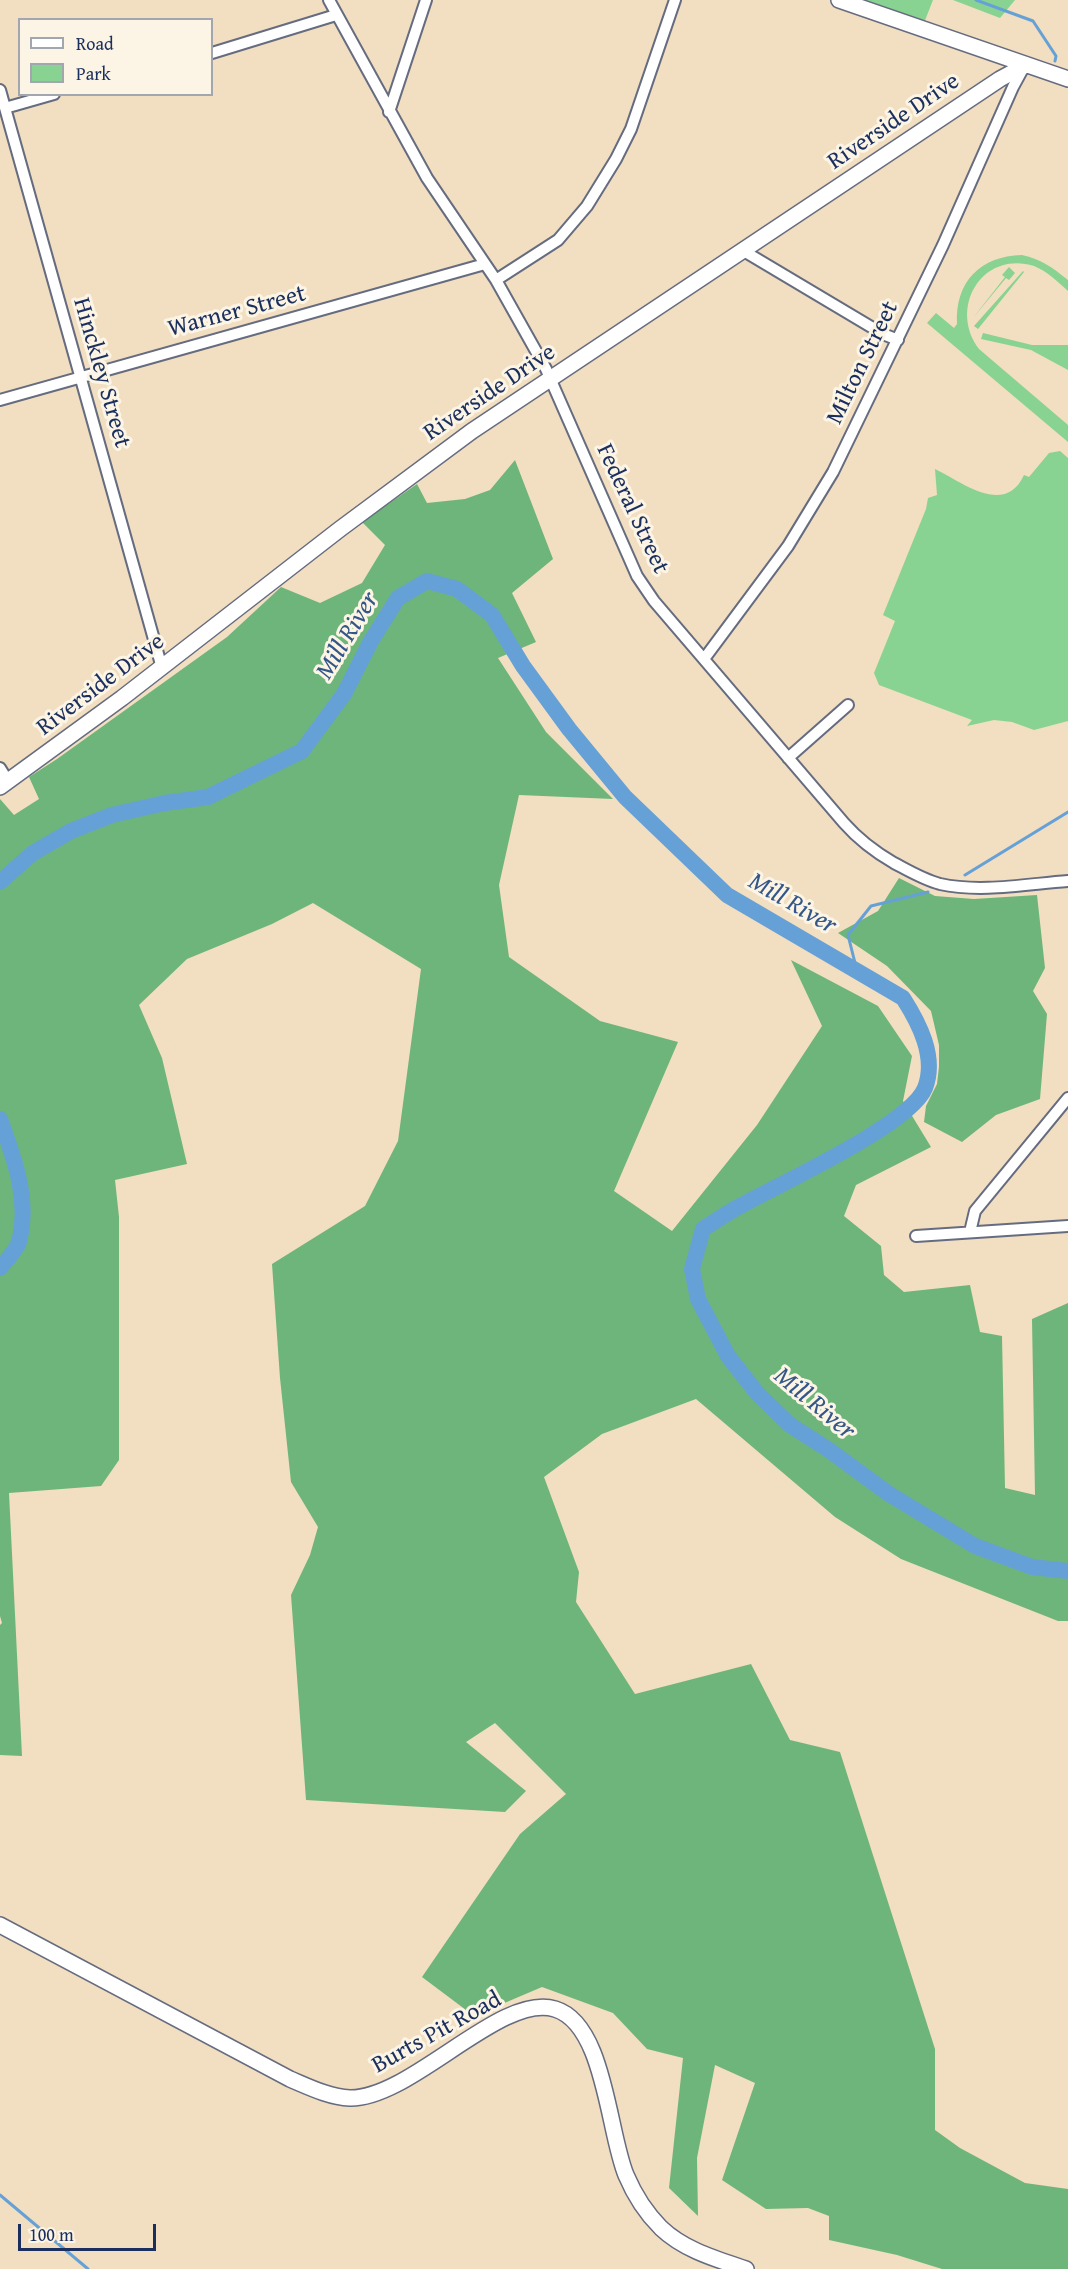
<!DOCTYPE html>
<style>
body{margin:0}
#map{position:relative;width:1068px;height:2269px;overflow:hidden;background:#f2dec0;font-family:"Gentium Book Plus",serif}
canvas{display:block}
.legend{position:absolute;left:18px;top:18px;width:195px;height:78px;box-sizing:border-box;background:#fcf5e5;border:2px solid #a2a6af;margin:0;padding:8px 10px;list-style:none;font-size:18px;color:#1b2f5e}
.legend li{display:flex;align-items:center;gap:12px;height:30px}
.legend b{width:30px;border:2px solid #a2a6af}
.scale{position:absolute;left:18px;top:2224px;width:138px;height:27px;box-sizing:border-box;border:3px solid #1b2f5e;border-top:0;padding-left:8px;font-size:18px;line-height:21px;white-space:nowrap;color:#1b2f5e;-webkit-text-stroke:4px #fcf5e5;paint-order:stroke}
</style>
<div id="map">
<canvas width="1068" height="2269"></canvas>
<ul class="legend">
<li><b style="height:8px;background:#fff"></b>Road</li>
<li><b style="height:16px;background:#88d391"></b>Park</li>
</ul>
<div class="scale">100 m</div>
</div>
<script>
const ctx = document.querySelector('canvas').getContext('2d');
ctx.lineJoin = 'round';
function fill(path, color) {
  ctx.fillStyle = color;
  ctx.fill(path, 'evenodd');
}
function stroke(path, color, width, dash) {
  ctx.strokeStyle = color;
  ctx.lineWidth = width;
  ctx.lineCap = dash ? 'butt' : 'round';
  ctx.setLineDash(dash || []);
  ctx.stroke(path);
}
function label(font, color, halo, rows, align = 'center') {
  ctx.font = font + ' "Gentium Book Plus",serif';
  ctx.lineWidth = 6;
  ctx.setLineDash([]);
  ctx.textBaseline = 'middle';
  ctx.strokeStyle = halo;
  ctx.fillStyle = color;
  for (const [text, x, y, turn = 0] of rows) {
    ctx.save();
    ctx.translate(x, y);
    ctx.rotate((+turn || 0) * Math.PI / 180);
    ctx.textAlign = isNaN(turn) ? turn : align;
    if (halo) ctx.strokeText(text, 0, 0);
    ctx.fillText(text, 0, 0);
    ctx.restore();
  }
}
fill(new Path2D(`
 M863,0h70l-9,23 -61,-21z
 M953,0h62l-15,18z
 M1022,255c19,4 31,13 46,25v11c-10,-9 -21,-20 -34,-25 -52,-16 -86,42 -55,83l89,76v17l-141,-119 9,-10 18,15 3,-4c-2,-42 23,-68 65,-69z
 M1009,267l6,6 -6,7 -3,-2 -33,40 32,-41 -3,-2z
 M1023,271l1,1 -46,57 -4,-3z
 M983,333l49,12h36v25l-37,-20 -50,-11z
 M1060,451l8,7v263l-34,9 -22,-8 -18,-2 -27,6 5,-6 -93,-35 -5,-12 21,-52 -12,-6 43,-106 2,-11 9,-3 -2,-26c27,13 70,48 89,6l5,2 20,-24z`), '#88d391');
fill(new Path2D(`
 M515,460l38,99 -41,34 24,49 -38,16 48,74 67,67 -94,-4 -20,90 10,72 91,64 78,21 -64,149 58,40 85,-106 65,-99 -31,-66 87,46 34,50 -9,45 28,46 -75,38 -12,31 37,30 3,29 20,17 66,-7 10,47 22,4 3,152 30,7 -3,-176 36,-16v318h-10l-157,-62 -66,-42 -139,-118 -94,35 -58,43 35,95 -3,30 59,92 116,-30 39,76 50,12 95,297v81l25,18 65,35 43,6v80h-126l-45,-14 -68,-15v-24l-21,-8 -42,1 -44,-29 33,-97 -40,-18 -18,93 1,58 -29,-28 14,-130 -36,-9 -34,-36 -71,-26 -68,29 -52,-39 98,-143 46,-40 -71,-71 -29,19 60,49 -21,21 -199,-12 -15,-205 19,-40 8,-28 -27,-45 -11,-104 -8,-114 93,-58 33,-65 23,-172 -108,-66 -41,21 -85,35 -48,46 23,53 25,106 -72,16 4,37v243l-18,26 -92,7 13,263 -22,-1v-130l2,-2 -2,-7v-817l14,16 25,-16 -10,-22 28,-18 170,-122 54,-50 39,16 42,-20 23,-38 -23,-23 55,-38 10,19 38,-4 25,-9z
 M899,878l36,18 39,3 63,-4 8,73 -12,23 14,23 -7,85 -44,16 -34,27 -38,-20 2,-16 11,-22 2,-17v-22l-8,-34 -44,-45 -49,-33 40,-22z`), '#6eb57b');
stroke(new Path2D(`
 M976,0l57,21 23,35 -1,5
 M965,875l103,-63
 M857,971l-9,-36 23,-29 57,-14
 M0,2195l88,74`), '#65a1d6', 3);
stroke(new Path2D(`
 M0,882l33,-29 38,-22 41,-16 53,-12 43,-6 94,-46 42,-57 27,-53 27,-43 29,-17 30,8 35,26 31,51 46,63 56,68 102,98 176,103c16,25 34,59 22,90 -14,36 -145,96 -183,117 -14,7 -26,16 -39,24l-11,40 6,30 30,57 29,37 33,32 39,25 60,44 86,52 57,21 36,4
 M0,1119c14,39 30,80 19,123 -3,9 -13,19 -19,26`), '#65a1d6', 16);
const street = new Path2D(`
 M329,0l98,178 69,102 50,89 91,207 17,25 190,222c15,17 31,29 50,40 15,8 30,17 46,21 41,9 87,0 128,-3
 M212,53l124,-38
 M0,90l162,578
 M5,108l49,-14
 M389,112l37,-112
 M742,250l141,84 15,6
 M496,280l62,-40 29,-34 29,-47 15,-30 44,-129
 M0,400l485,-136
 M704,659l84,-113 45,-74 110,-227 70,-158 12,-22
 M788,758l60,-53
 M0,768l8,13
 M970,1232l5,-21 93,-113
 M916,1236l152,-10`);
const secondary = new Path2D(`
 M839,0l229,79
 M0,787l122,-89 218,-169 132,-98 528,-352 26,-14
 M0,1925l290,154c19,8 39,18 60,19 61,1 151,-106 205,-89 50,15 53,123 71,166 8,19 20,38 35,53 23,22 55,31 85,41`);
stroke(street, '#666c80', 14);
stroke(secondary, '#666c80', 18);
stroke(street, '#fff', 10);
stroke(secondary, '#fff', 15);
label('24px', '#1b2f5e', '#fcf5e5', [
 ["Riverside Drive",894,122,-34],
 ["Warner Street",237,312,-15],
 ["Milton Street",863,363,-64],
 ["Hinckley Street",101,373,74],
 ["Riverside Drive",490,393,-34],
 ["Federal Street",632,509,65],
 ["Riverside Drive",101,685,-37],
 ["Burts Pit Road",437,2033,-29]
]);
label('italic 26px', '#355788', '#fcf5e5', [
 ["Mill River",348,636,-59],
 ["Mill River",792,904,30],
 ["Mill River",814,1404,40]
]);
</script>
